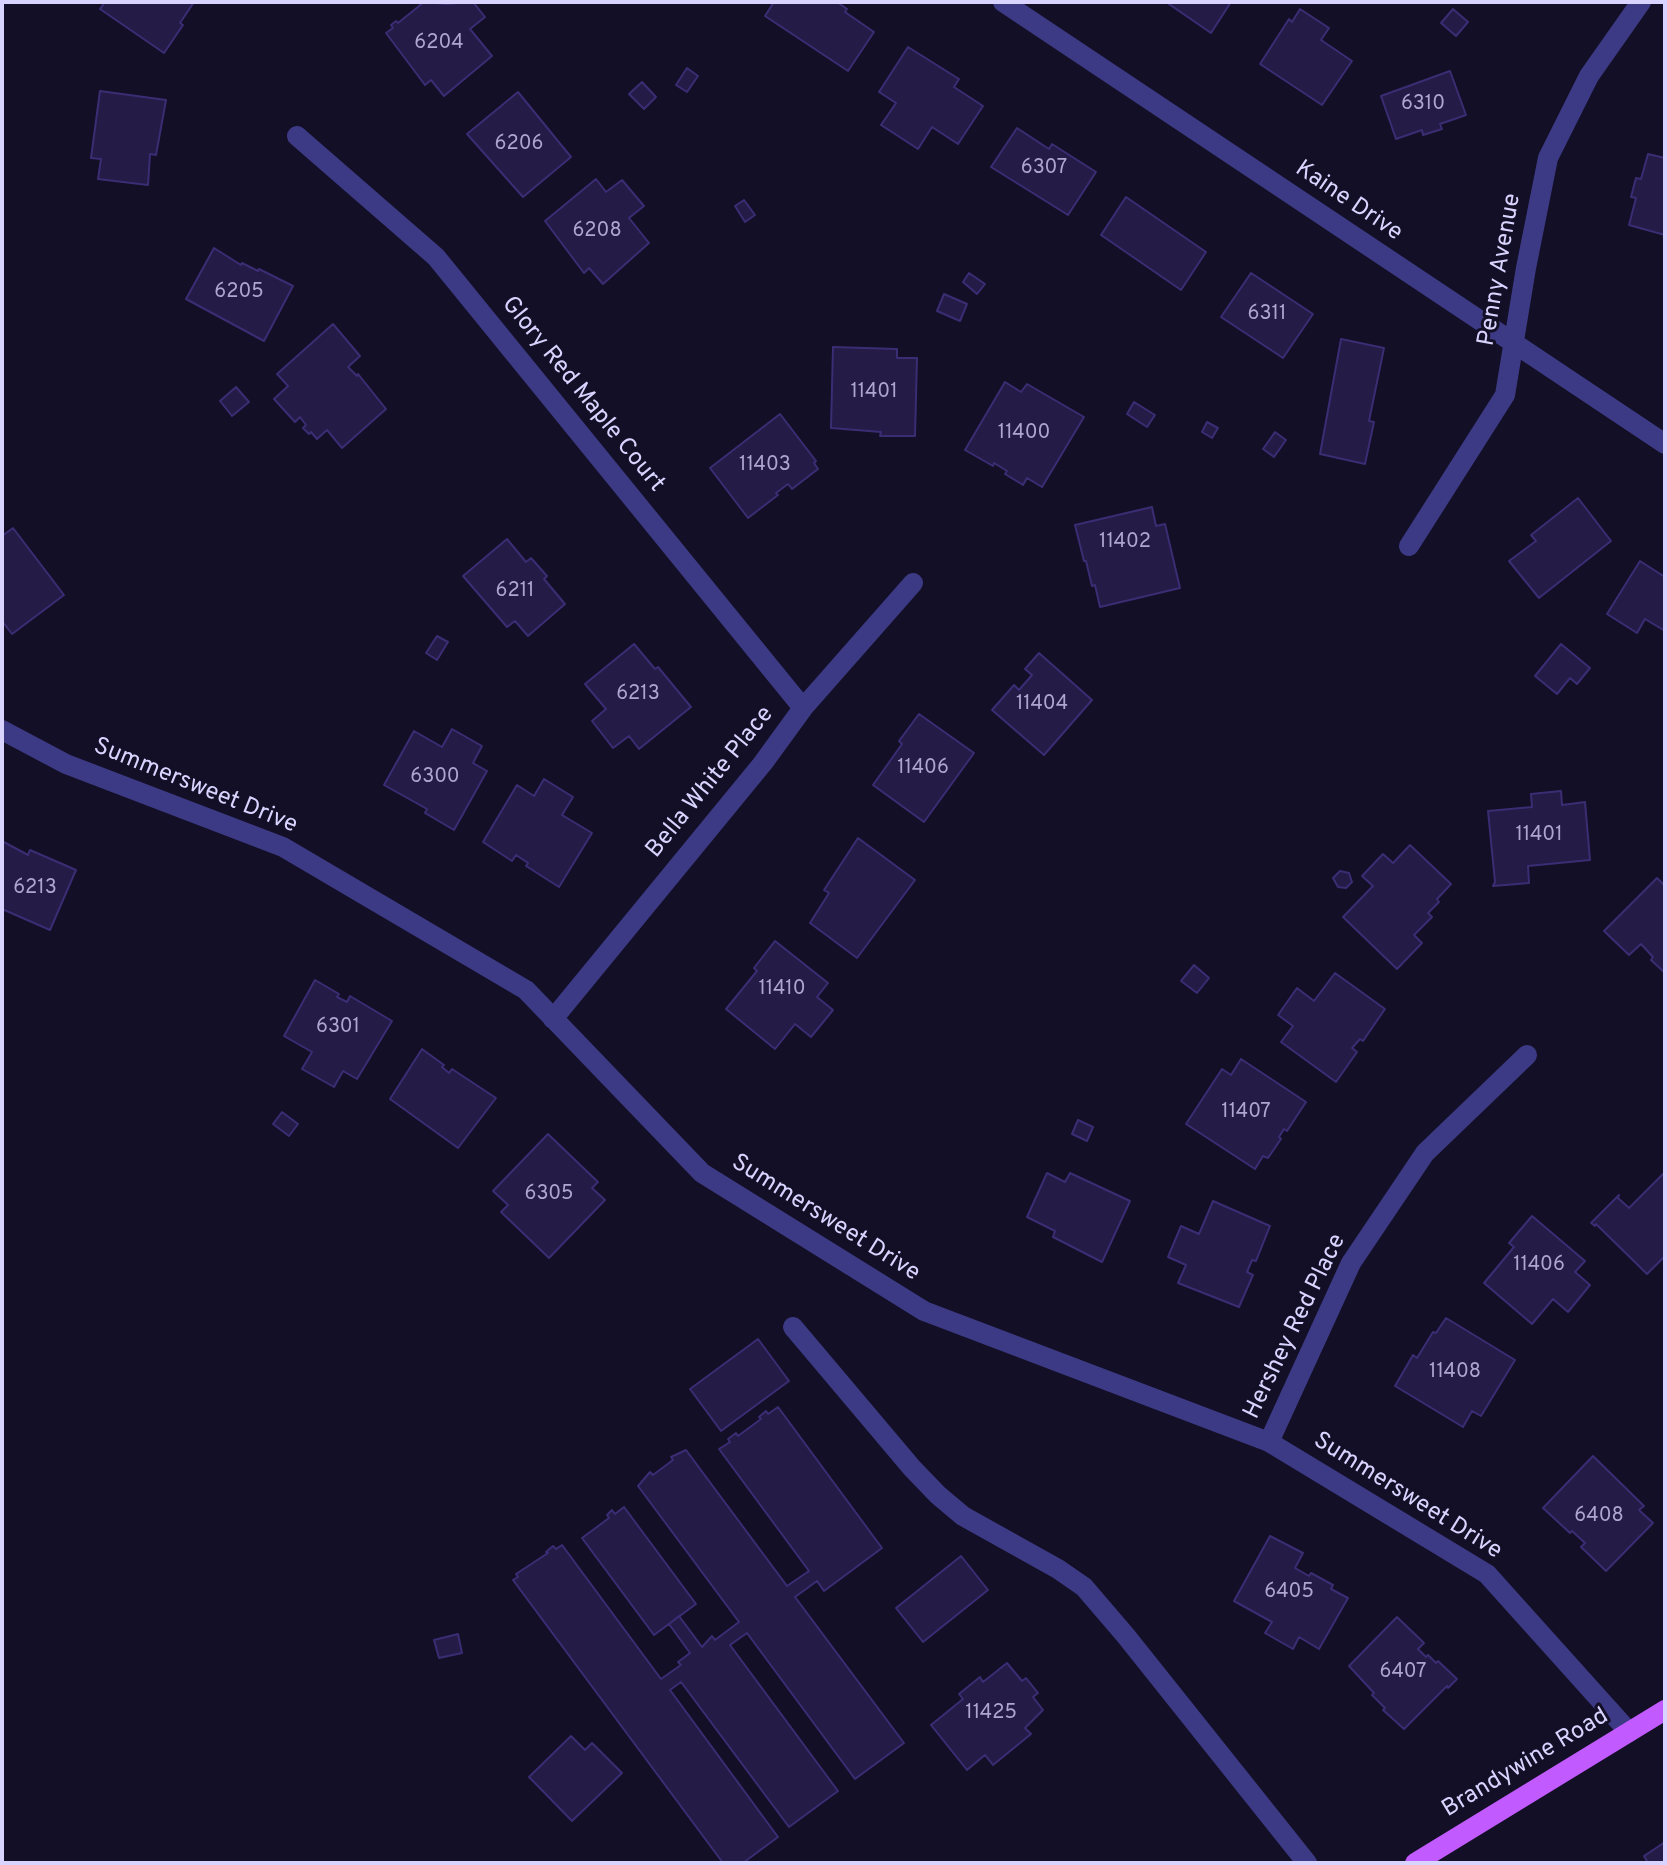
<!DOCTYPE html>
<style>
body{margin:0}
#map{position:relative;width:1667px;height:1865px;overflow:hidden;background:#130f26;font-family:Overpass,sans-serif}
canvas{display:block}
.frame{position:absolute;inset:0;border:4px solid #d9d4ff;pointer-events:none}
</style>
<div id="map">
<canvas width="1667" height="1865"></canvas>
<div class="frame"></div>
</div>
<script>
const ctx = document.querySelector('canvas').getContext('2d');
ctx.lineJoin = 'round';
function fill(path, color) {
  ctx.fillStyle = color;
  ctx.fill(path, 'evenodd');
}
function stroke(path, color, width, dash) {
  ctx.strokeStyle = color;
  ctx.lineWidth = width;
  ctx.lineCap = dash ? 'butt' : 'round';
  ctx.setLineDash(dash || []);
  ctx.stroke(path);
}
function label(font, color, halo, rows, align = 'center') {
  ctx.font = font + ' Overpass,sans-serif';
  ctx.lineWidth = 6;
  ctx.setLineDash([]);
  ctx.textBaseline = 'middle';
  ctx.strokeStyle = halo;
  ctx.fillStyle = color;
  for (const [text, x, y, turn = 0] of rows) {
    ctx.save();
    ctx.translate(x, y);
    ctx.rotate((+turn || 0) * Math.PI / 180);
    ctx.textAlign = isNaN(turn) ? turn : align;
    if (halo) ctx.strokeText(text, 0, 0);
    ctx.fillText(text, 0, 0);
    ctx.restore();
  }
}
const building = new Path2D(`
 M105,2h89l-14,21 3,2 -19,28 -64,-44z
 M424,2l23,2 26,-2 12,15 -15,12 22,27 -48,40 -13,-16 -6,5 -39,-52 7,-5 -2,-3 5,-4 2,2z
 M774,2h63l10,7 -2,3 29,20 -26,39 -83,-55z
 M1166,2h65l-20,31z
 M1300,9l29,19 -8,12 31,21 -30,44 -62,-41 29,-45 3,3z
 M1453,9l15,13 -12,14 -15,-13z
 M908,47l51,32 -5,8 29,19 -25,38 -26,-17 -14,22 -37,-24 15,-22 -17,-11z
 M687,68l11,8 -11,16 -11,-7z
 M1450,71l16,44 -26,9 2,5 -19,6 -1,-5 -26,9 -15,-43z
 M642,82l14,15 -12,12 -15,-15z
 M100,91l66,9 -10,55 -6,-1 -2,31 -50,-6 3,-20 -10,-1z
 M518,92l53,65 -48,40 -56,-63z
 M1017,128l32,21 3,-5 44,28 -28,43 -77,-48z
 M1648,154l17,4v77l-36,-10 7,-27 -5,-1 5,-19 5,1z
 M596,179l10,13 16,-12 22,26 -15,12 20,25 -46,41 -14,-16 -5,5 -39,-52z
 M1126,197l80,55 -25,38 -80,-55z
 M744,200l11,15 -10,7 -10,-16z
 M214,248l27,17 1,-2 16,8 1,-2 34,17 -29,55 -78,-42z
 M969,273l16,11 -8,10 -14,-12z
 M1251,273l62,41 -30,44 -62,-41z
 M944,294l23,10 -7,17 -23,-10z
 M333,324l27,32 -12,11 9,9 1,-2 28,35 -44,39 -15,-18 -10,9 -6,-7 -2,2 -6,-6 3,-3 -6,-8 -5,5 -21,-23 14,-13 -11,-12z
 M1341,339l43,9 -15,73 5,1 -9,42 -45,-10z
 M833,347l64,2v9h20l-2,78h-35l1,-4 -50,-4z
 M1005,382l16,10 6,-8 57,33 -42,70 -15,-9 -4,7 -18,-11 2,-3 -13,-8 -1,3 -28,-16z
 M236,387l13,15 -17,14 -12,-15z
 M1134,402l21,13 -8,12 -20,-13z
 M780,414l36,47 -2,2 4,6 -26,20 -4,-5 -12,9 2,2 -30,23 -38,-50z
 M1207,422l11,6 -6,10 -10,-6z
 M1275,432l11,8 -12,17 -11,-8z
 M1578,498l33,43 -72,57 -30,-37 27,-20 -5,-6z
 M1152,507l4,19 9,-2 15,64 -80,19 -5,-22 -3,1 -6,-25h-2l-9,-36z
 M13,528l51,67 -52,39 -10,-13v-85z
 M507,539l19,23 5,-4 16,18 -3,3 21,25 -37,32 -13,-15 -8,6 -44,-51z
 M1640,561l25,16v54l-20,-12 -8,14 -30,-19z
 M437,636l11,6 -11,18 -11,-7z
 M634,644l21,25 3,-2 33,40 -52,42 -10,-13 -16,12 -21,-27 14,-12 -21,-25z
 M1561,644l29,24 -13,16 -7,-6 -13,16 -22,-18z
 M1039,653l53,47 -48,55 -52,-45 22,-25 5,5 13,-15 -7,-6z
 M919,714l55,39 -50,69 -51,-37 29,-41 -3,-3z
 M452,729l30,17 -9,17 14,8 -33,59 -29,-17 2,-4 -43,-24 30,-54 28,16z
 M544,779l29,18 -11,18 30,18 -33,54 -33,-21 2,-3 -12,-8 -4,6 -29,-19 34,-57 17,11z
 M1561,791l1,14 23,-3 5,58 -62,6 1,17 -36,3 2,-4 -7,-71 44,-4 -1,-13z
 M858,838l57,42 -58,78 -47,-35 19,-30 -5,-3z
 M2,841l26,14 2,-5 46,20 -26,60 -48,-21z
 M1410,845l41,39 -14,15 2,3 -11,11 4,4 -18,18 8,8 -25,26 -54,-52 30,-31 -11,-10 21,-22 10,9z
 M1340,871l9,2 3,9 -6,6 -8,-1 -5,-9z
 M1657,878l8,8v87l-14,-13 2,-3 -12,-13 -12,11 -25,-24z
 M775,941l53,42 -11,14 16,13 -22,27 -16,-13 -20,25 -49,-40 31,-38 -3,-3z
 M1194,965l15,13 -12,15 -16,-12z
 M1335,973l50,36 -22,32 -3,-2 -8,9 5,4 -21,30 -55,-40 12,-16 -15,-11 19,-27 17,13z
 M315,980l24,14 -2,3 10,5 3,-6 42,25 -35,58 -14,-8 -9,16 -32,-18 10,-17 -28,-16z
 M422,1049l22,16 -2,2 7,6 3,-4 44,29 -38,50 -68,-49z
 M1241,1059l65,43 -19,29 -3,-2 -5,8 2,2 -13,19 -5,-2 -8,13 -69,-45 36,-55 9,6z
 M282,1112l16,12 -9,12 -16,-12z
 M1078,1120l15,7 -6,14 -15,-7z
 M548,1134l50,48 -6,6 13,12 -56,58 -48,-46 7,-7 -15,-14z
 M1665,1172v84l-18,18 -51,-50 -1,2 -4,-3 28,-28 -1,3 11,10z
 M1047,1173l18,9 5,-9 60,28 -28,61 -49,-25 2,-6 -28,-14z
 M1213,1201l57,25 -14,35 -4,-1 -5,12 6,3 -14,32 -61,-24 8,-18 -18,-8 13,-31 18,8z
 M1532,1216l53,45 -10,11 15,13 -22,27 -15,-13 -21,25 -48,-41 30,-36 -5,-4z
 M1446,1318l69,42 -34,56 -9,-5 -9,16 -68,-41 18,-31 4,3 16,-26 3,1z
 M758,1339l31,42 -68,50 -31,-42z
 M778,1407l104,141 -58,43 -7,-10 -22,16 109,146 -49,36 -108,-146 -17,12 108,146 -49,36 -108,-145 -11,8 108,147 -35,26h-20l-210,-283 5,-3 -2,-3 32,-21 -2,-1 7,-6 3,3 6,-4 99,134 20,-14 -3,-3 12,-9 -21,-29 10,-8 23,31 10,-11 3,4 24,-18 -101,-136 12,-14 3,3 20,-15 -2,-3 15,-7 101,136 22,-15 -90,-122 11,-7 -2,-3 8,-6 2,3 23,-17 -2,-2 7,-6 2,3z
 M1593,1456l51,50 -5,4 14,13 -47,48 -25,-24 4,-4 -13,-12 -2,2 -27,-25z
 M624,1507l72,97 -42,31 -72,-97 27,-20 -2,-3 5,-5 3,4z
 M1270,1536l33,17 -8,15 14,8 2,-3 22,12 -2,4 17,9 -29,51 -20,-12 -6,12 -28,-16 7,-11 -38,-21z
 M961,1556l27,34 -65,52 -27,-34z
 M1397,1617l27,26 -6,6 8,8 2,-2 8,8 2,-2 19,18 -9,9 -1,-2 -43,43 -21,-19 2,-2 -13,-13 2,-2 -25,-27z
 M458,1634l4,19 -23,5 -5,-18z
 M1007,1663l15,18 4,-3 12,15 -5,4 10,13 -18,18 6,6 -38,31 -8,-10 -18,15 -36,-45 32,-26 -4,-5 21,-17 3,5z
 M571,1736l14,14 7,-7 30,30 -50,48 -43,-44z
 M1665,1842v21h-17l-4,-7z`);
fill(building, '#241b47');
stroke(building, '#3b2d73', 2);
stroke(new Path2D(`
 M1003,2l662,442
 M297,136l139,121 367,451
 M1409,546l96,-151 21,-127 22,-110 41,-82 52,-74
 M2,730l64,34 217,83 243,143 176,183 222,138 345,131 218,132 142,158
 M553,1019l210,-256 40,-55 110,-125
 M793,1327l119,141 26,27 25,21 95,53 26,18 42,49 181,227
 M1269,1442l82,-179 74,-110 102,-98`), '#3d3a85', 20);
stroke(new Path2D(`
 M1415,1863l250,-153`), '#c25bff', 20);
label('20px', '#aca6d1', null, [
 ["6204",439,44],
 ["6310",1423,105],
 ["6206",519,145],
 ["6307",1044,169],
 ["6208",597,232],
 ["6205",239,293],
 ["6311",1267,315],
 ["11401",874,393],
 ["11400",1024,434],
 ["11403",765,466],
 ["11402",1125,543],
 ["6211",515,592],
 ["6213",638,695],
 ["11404",1042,705],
 ["11406",923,769],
 ["6300",435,778],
 ["11401",1539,836],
 ["6213",35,889],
 ["11410",782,990],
 ["6301",338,1028],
 ["11407",1246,1113],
 ["6305",549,1195],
 ["11406",1539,1266],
 ["11408",1455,1373],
 ["6408",1599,1517],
 ["6405",1289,1593],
 ["6407",1403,1673],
 ["11425",991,1714]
]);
label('24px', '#d9d4ff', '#130f26', [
 ["Kaine Drive",1348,202,34],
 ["Penny Avenue",1501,270,-80],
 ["Glory Red Maple Court",582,395,51],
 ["Bella White Place",711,783,-51],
 ["Summersweet Drive",195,787,22],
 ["Summersweet Drive",825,1219,32],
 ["Hershey Red Place",1296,1327,-64],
 ["Summersweet Drive",1407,1497,32],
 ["Brandywine Road",1526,1764,-31]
]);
</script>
